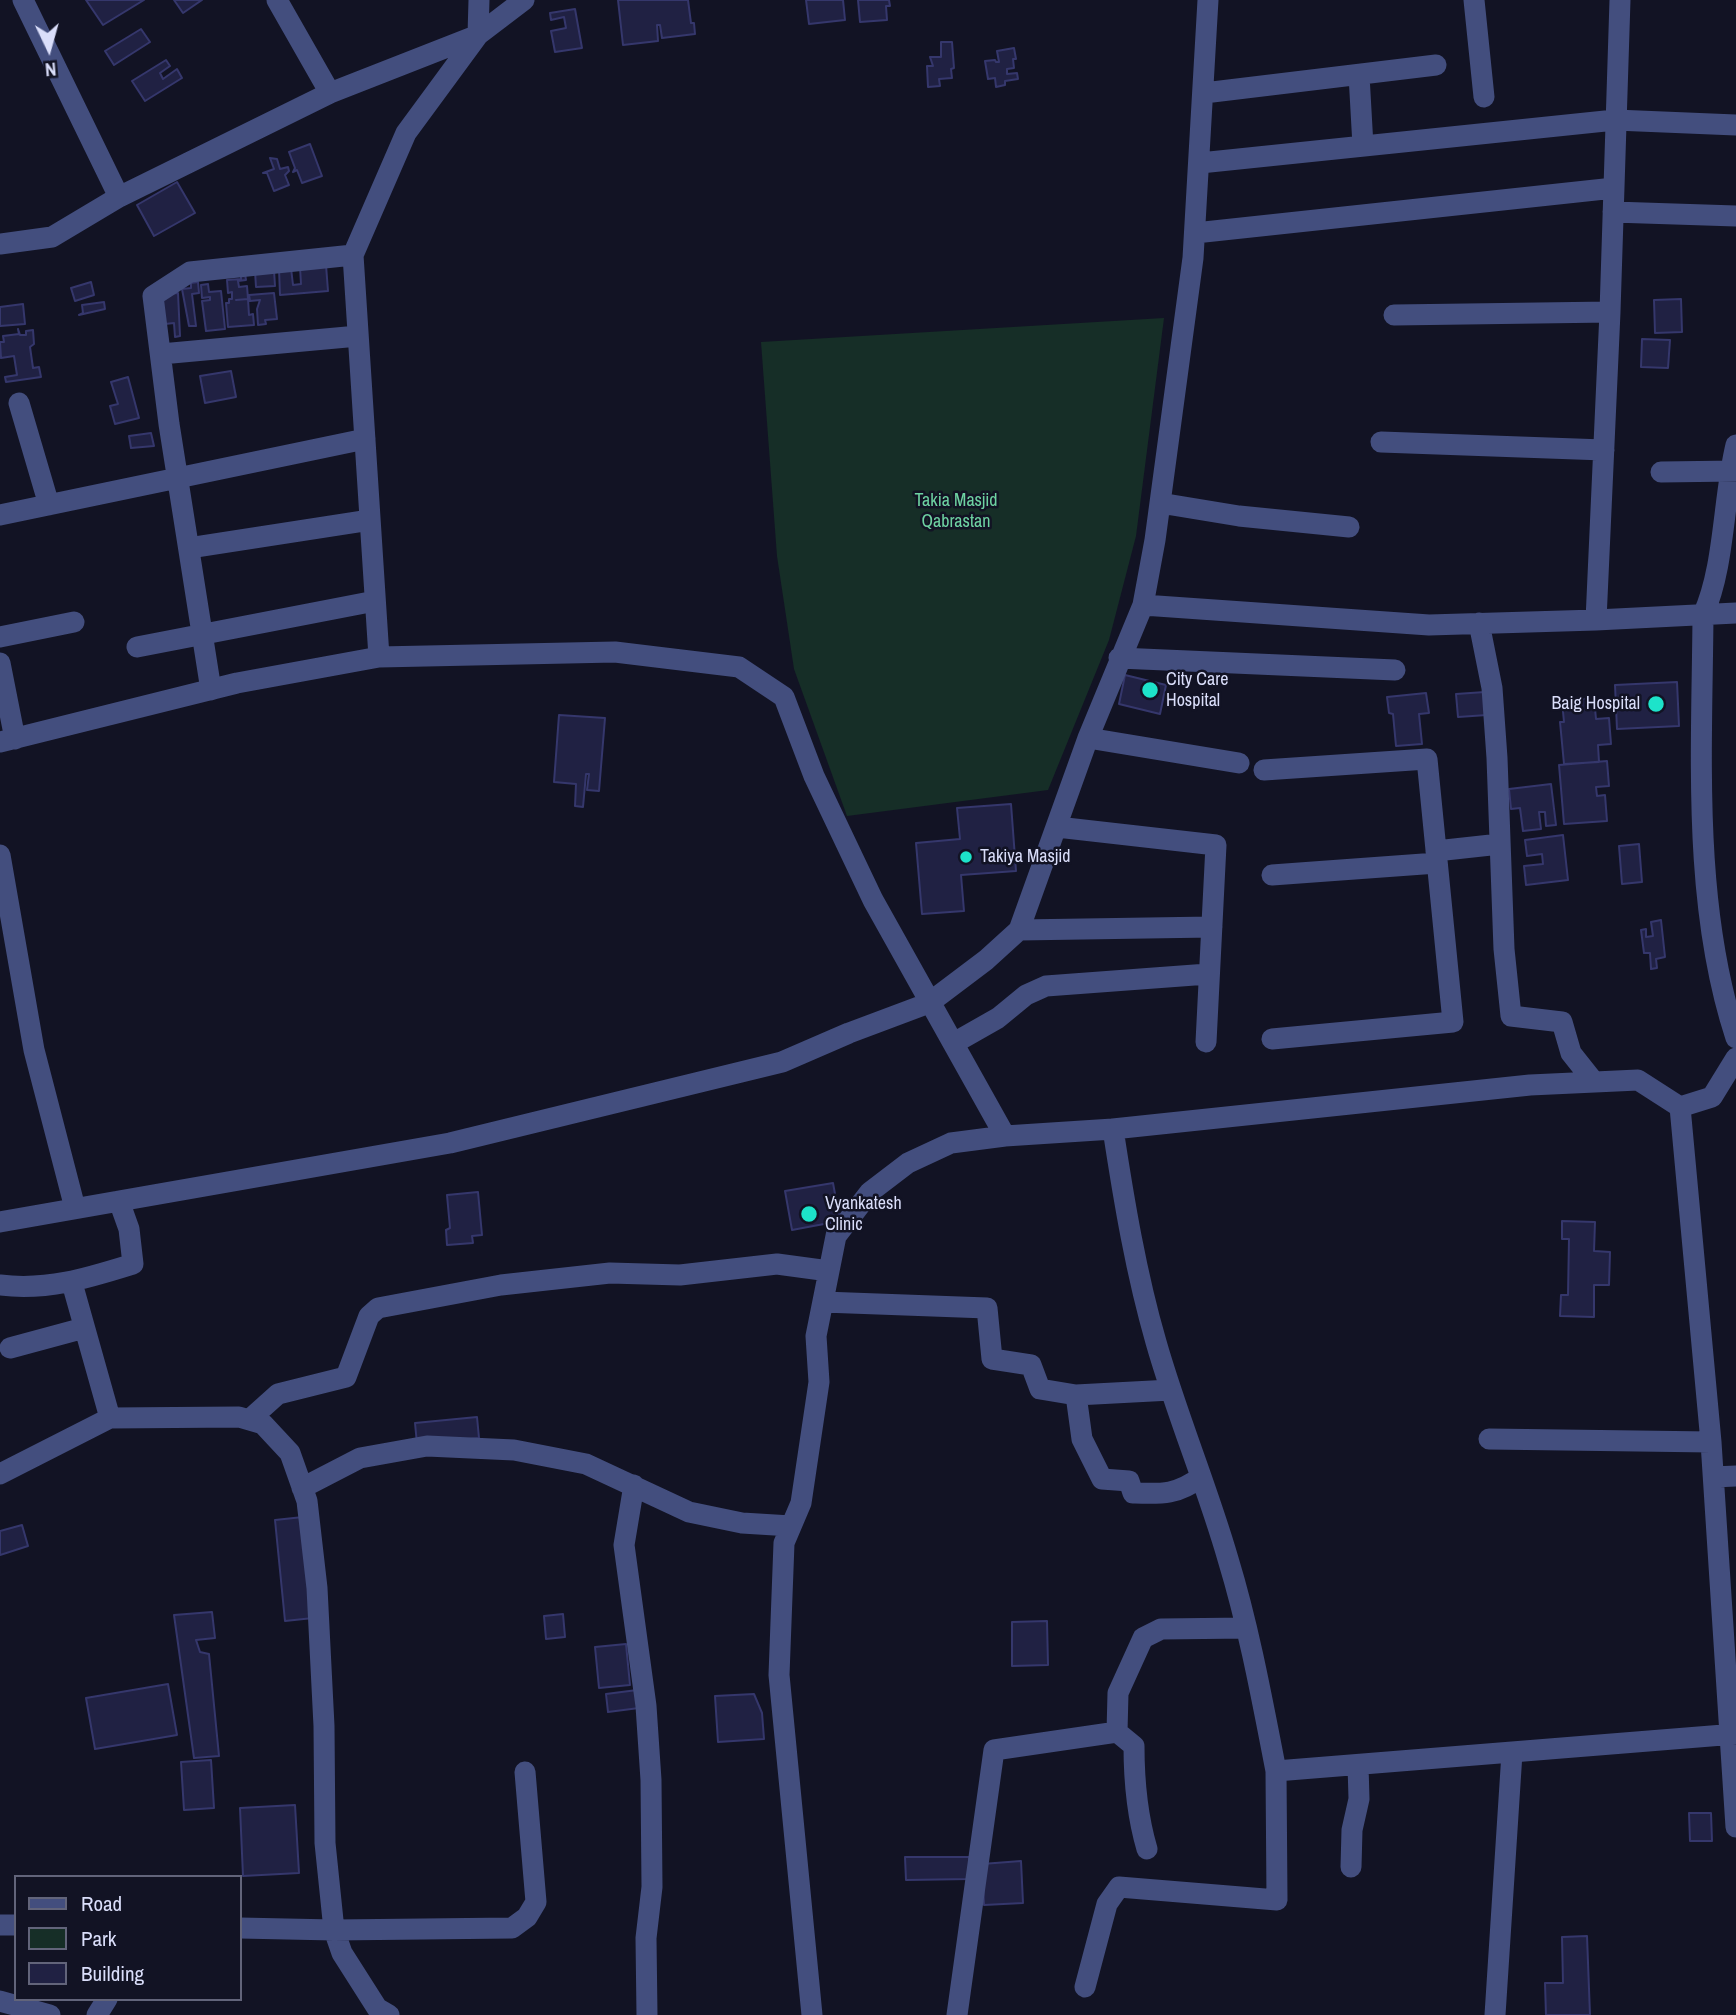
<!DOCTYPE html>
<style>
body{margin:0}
#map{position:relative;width:1736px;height:2015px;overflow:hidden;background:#121324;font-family:"Archivo Narrow",sans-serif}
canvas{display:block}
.legend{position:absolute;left:14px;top:1875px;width:228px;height:126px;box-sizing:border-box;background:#121324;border:2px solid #62647a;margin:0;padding:9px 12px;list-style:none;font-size:21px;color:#dadefa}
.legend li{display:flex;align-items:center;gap:14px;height:35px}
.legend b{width:35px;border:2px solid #62647a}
.north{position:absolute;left:14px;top:14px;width:70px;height:70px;-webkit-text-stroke:5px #121324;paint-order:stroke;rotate:175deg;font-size:19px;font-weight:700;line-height:28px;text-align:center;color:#dadefa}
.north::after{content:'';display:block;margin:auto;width:24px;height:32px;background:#dadefa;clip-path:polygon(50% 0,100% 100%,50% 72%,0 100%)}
</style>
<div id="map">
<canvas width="1736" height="2015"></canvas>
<ul class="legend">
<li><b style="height:9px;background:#434e7e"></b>Road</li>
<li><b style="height:19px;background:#162e27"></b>Park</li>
<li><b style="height:19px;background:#202143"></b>Building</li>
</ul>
<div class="north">N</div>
</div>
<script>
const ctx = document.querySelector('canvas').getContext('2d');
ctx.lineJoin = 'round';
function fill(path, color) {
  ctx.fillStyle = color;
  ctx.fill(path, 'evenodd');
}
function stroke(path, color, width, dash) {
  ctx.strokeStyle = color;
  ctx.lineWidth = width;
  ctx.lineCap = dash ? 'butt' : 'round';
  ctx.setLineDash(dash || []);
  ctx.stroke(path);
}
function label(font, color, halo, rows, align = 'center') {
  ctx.font = font + ' "Archivo Narrow",sans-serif';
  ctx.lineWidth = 5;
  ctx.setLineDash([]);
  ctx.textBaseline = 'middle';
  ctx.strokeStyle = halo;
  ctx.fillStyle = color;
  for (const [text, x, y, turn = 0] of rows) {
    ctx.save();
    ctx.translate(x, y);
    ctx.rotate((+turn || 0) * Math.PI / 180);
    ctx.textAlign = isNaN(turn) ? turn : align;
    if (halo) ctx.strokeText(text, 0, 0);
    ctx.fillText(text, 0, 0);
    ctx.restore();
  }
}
fill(new Path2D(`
 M1164,318l-28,218 -27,104 -61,150 -201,26 -53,-147 -17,-113 -16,-214z`), '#162e27');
const building = new Path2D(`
 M86,0h58l-41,25z
 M174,0h28l-19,13z
 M618,0h70l3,23h3l1,11 -33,4 -2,-13h-3l1,16 -35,4z
 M806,0h37l2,20 -36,4z
 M858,0h31l1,6h-4l1,14 -27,2z
 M575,9l7,39 -27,4 -4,-21 15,-3 -2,-11 -13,3 -1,-7z
 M141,29l9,13 -36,23 -9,-14z
 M941,42h11l2,26 -3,1 1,9 -13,1 1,7 -12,1 -1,-21h6l-3,-9h11z
 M1014,48l2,11h-3l1,9 -7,1v5l10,-1 1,6 -13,2v4l-9,2 -1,-9 -7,1 -3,-18 10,-1 1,2h3l-2,-11z
 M166,60l4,6 -10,7 3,6 14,-10 5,9 -37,23 -13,-20z
 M310,144l12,32 -20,7 -5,-13 -4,2 2,-4 -6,-16z
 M270,158l7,1 3,10 8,-2 1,4 -4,4 4,10 -15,6 -7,-18h-4l11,-4z
 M177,182l18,31 -41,23 -17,-31z
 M326,265l2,26 -48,4 -1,-26 12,-1 2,17 8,-1 -1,-17z
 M274,270l1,16 -19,1 -1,-16z
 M241,274h4l1,6 -8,1 1,6 8,-1 1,13 -12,1 12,-1 1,16 4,-1 1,11 -26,2 -2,-24h3v-4h3v-7l-4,1 -1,-13 14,-1z
 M91,282l3,13 -19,6 -4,-13z
 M198,282l1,11 -7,1 4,32h-7l-7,-37 9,-1v-5z
 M208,284l1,8 12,-1 4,38 -19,2 -4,-30 8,-1v-3l-8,1 -1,-13z
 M178,293l2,43 -5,1 -1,-14 -9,1 -6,-30z
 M274,293l3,26 -12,1 1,4 -8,1 -1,-16 3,-9 -10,1 -1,-6z
 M1681,299l1,33 -27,1 -1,-33z
 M104,302l1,7 -26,6 4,-2 -1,-8z
 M23,304l2,20 -25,2v-19z
 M18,329l2,6h6v-4l7,-1 1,14 -4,3 3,21 6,-1 2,10 -35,5 -1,-5 12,-2 -3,-19 -13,2 -1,-16h4l-1,-6 16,-2z
 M1642,339l28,1 -2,28 -27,-1z
 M231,371l5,26 -31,6 -5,-27z
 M128,377l11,41 -24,6 -5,-18 8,-2 -7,-22z
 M151,433l3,13 -23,2 -2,-12z
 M1125,675l41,10 -6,29 -41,-10z
 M1677,682l2,44 -62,3 -2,-44z
 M1485,692l2,23 -29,2 -2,-23z
 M1426,693l3,20 -10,1 3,30 -26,2 -3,-32 -4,-1 -2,-16z
 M1594,698l2,21 13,-1 2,26 -13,1 1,17 -35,2 -4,-42h4l-2,-21z
 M559,715l46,3 -6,73 -12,-1 2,-16h-3l-3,33 -8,-1 1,-22 -22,-2z
 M1607,761l2,25 -13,1 1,9 8,-1 2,26 -43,3 -5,-59z
 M1551,784l5,41 -10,1 -1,-14h-6l2,17 -18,2 -3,-23 -9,1 -2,-20z
 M1011,804l5,67 -55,4 3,36 -42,3 -6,-71 44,-4 -3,-31z
 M1563,835l5,45 -42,5 -2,-19 19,-2 -1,-10 -15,2 -2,-16z
 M1639,844l3,38 -20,2 -3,-38z
 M1661,920l4,37 -9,2 1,9 -6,1 -1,-16h-6l-3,-23 5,-1v8l7,-1 -2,-14z
 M833,1183l7,38 -48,9 -7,-39z
 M478,1192l4,43 -10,1 1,7 -26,2 -1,-15 4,-2 -3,-33z
 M1562,1221l33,1 -1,29 16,1 -1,33h-15v32l-34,-1 1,-21h7l1,-56h-7z
 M477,1417l2,21 -62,6 -2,-21z
 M303,1517l10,101 -28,3 -10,-101z
 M22,1525l6,21 -28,9v-24z
 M212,1612l3,26 -19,2 4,12 9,2 10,102 -25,2 -20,-143z
 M563,1614l2,23 -19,2 -2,-23z
 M1047,1621l1,44 -36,1v-44z
 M626,1644l4,41 -31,3 -4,-41z
 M168,1684l9,51 -82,14 -9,-51z
 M637,1690l2,18 -31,4 -2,-18z
 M754,1694l8,19 2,26 -46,3 -3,-46z
 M211,1760l3,48 -30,2 -3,-48z
 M295,1805l4,68 -56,3 -3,-68z
 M1689,1813h22l1,28h-22z
 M905,1857h64l1,22 -64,1z
 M1021,1861l2,42 -39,2 -2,-41z
 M1587,1936l3,79h-44l-1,-32h18l-1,-46z`);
fill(building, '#202143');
stroke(building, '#35376c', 2);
stroke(new Path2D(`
 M277,0l53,93
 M1474,0l10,97
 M1359,75l4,71
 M1204,93l232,-28
 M1200,163l415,-43 121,5
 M119,197l211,-104 148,-58 1,-35
 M1613,212l123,4
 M1195,233l419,-45
 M0,244l52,-7 67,-40 -96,-197
 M1394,315l216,-3
 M161,354l197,-18
 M19,403l30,102
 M1381,442l223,8
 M1736,445c-13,53 -11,122 -33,170 -1,139 -11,289 33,423
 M1661,472l75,-1
 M1160,503l79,13 110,11
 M0,515l365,-76
 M189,548l181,-28
 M1143,605l286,20 167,-5 140,-7
 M1596,620l14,-308 10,-312
 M1479,623l13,65 5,70 7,191 7,67 51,6 9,31 23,29
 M0,637l74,-15
 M137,647l238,-46
 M379,657l-26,-402 53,-122 72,-98 46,-35
 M1119,658l276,12
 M0,663l15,76
 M211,690l-42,-266 -16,-128 37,-24 163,-17
 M1088,738l151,25
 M0,742l237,-59 142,-26 236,-5 124,15 45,30 30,79 59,124 132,236
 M1264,770l163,-11 26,263 -181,17
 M1057,827l159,18 -10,197
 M1436,851l64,-7
 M0,855l34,195 41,158
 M1272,875l165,-12
 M1019,930l193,-3
 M954,1043l44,-25 28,-23 20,-9 162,-12
 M1680,1107l31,335 25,385
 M1113,1129c11,72 23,144 43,213 21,74 51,144 72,217 21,69 34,140 48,212l460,-37
 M0,1222l450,-79 332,-81 67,-29 80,-30 57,-43 33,-30 69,-192 55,-133 12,-65 38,-282 15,-258
 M72,1283l38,135
 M0,1285c47,6 88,-7 133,-21l-4,-35 -10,-28
 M823,1302l164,6 5,51 39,6 9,24 36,6 6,44 20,40 27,2 4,12c29,1 44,2 68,-16
 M10,1348l74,-20
 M1076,1395l95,-5
 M249,1420l29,-26 68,-17 23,-61 9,-8 123,-23 109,-12 70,2 97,-11 52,7
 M1489,1439l222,3
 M0,1474l110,-56 129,-1 24,7 27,29 17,48 10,87 7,138 1,117 9,87 8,23 35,55 12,7
 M1714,1477l22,-1
 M634,1485l-10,60 22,161 5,74 1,107 -6,51 1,77
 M302,1488l58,-30 67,-12 87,4 72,14 103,48 53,11 49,3
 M1147,1849c-10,-34 -13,-67 -13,-103l-17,-14 1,-39 25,-55 18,-9 85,-1
 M1351,1867l1,-37 7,-31 -1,-34
 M0,1925h16
 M240,1928l94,2 178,-2 15,-11 9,-15 -11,-130
 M1085,1987l22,-83 12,-17 158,13 -1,-129
 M0,2001l50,14
 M97,2015l10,-16
 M812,2015l-33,-340 5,-132 17,-40 18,-121 -3,-46 20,-100 34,-44 38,-29 43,-20 54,-7 108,-7 417,-44 108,-5 42,27 32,-10 24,-39
 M957,2015l37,-265 123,-18
 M1495,2015l17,-262`), '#434e7e', 21);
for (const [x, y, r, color] of [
 [1150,690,9,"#1de3ca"],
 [1656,704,9,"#1de3ca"],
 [966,857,7,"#1de3ca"],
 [809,1214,9,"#1de3ca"]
]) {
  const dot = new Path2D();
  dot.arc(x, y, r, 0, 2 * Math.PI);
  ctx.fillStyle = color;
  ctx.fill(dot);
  stroke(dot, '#121324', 2.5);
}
label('18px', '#6ed2a2', '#121324', [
 ["Takia Masjid",956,501],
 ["Qabrastan",956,522]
]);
label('18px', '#dadefa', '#121324', [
 ["City Care",1166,680],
 ["Hospital",1166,701],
 ["Baig Hospital",1640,704,"right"],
 ["Takiya Masjid",980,857],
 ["Vyankatesh",825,1204],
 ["Clinic",825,1225]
], 'left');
</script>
